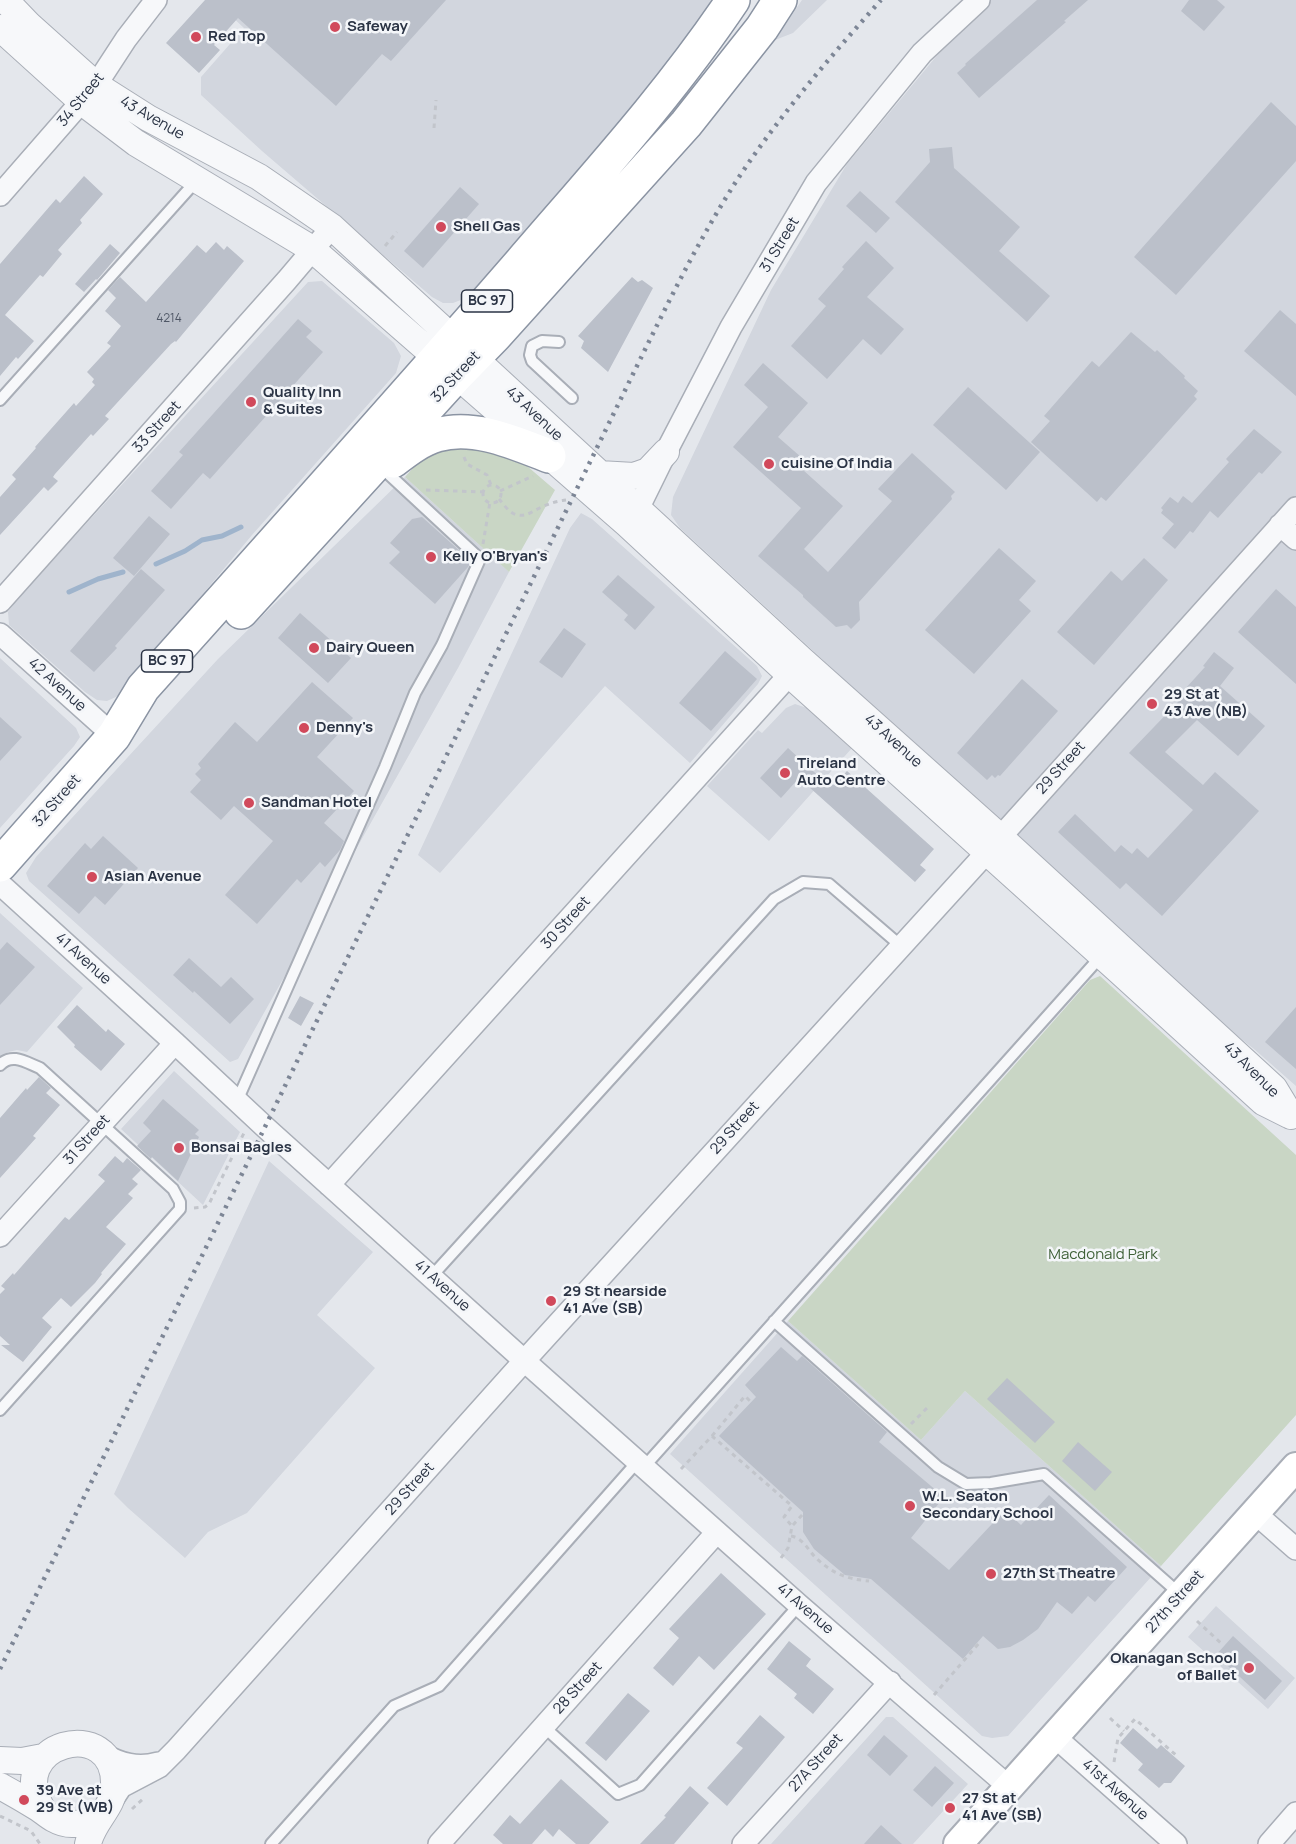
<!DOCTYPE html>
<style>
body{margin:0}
canvas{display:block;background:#e4e7ec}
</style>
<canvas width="1296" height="1844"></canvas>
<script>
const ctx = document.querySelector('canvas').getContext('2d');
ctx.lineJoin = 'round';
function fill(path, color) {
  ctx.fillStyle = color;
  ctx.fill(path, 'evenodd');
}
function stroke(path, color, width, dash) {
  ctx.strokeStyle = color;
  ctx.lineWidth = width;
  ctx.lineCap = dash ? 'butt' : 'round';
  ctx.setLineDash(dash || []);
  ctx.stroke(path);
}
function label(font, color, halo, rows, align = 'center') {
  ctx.font = font + ' Manrope,sans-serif';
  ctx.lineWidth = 5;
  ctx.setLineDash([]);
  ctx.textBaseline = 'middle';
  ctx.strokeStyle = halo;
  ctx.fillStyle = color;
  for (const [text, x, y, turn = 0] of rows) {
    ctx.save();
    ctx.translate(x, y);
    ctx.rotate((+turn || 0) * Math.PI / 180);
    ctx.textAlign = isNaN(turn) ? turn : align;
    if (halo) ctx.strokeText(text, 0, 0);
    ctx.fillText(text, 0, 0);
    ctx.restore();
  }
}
fill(new Path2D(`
 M214,0h503l-52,73 -194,223 -18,7h-10l-11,-6 -170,-146 -61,-56v-18l43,-49z
 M802,0h25l-34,33 -18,7z
 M983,0h313v1086l-42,-37 -41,-32 -172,-156 -361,-333 -9,-13 2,-18 98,-207 76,-126z
 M322,281l72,62 7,13 -5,17 -144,162 -134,161 -11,5 -10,-1 -12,-8 -76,-67 -1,-13 10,-14 290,-316z
 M405,477l104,95 -51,96 -220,391 -8,3 -201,-181 -3,-8 10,-16 182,-198z
 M581,513l11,6 165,147 5,10 -4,8 -68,79 -85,-77 -165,187 -22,-18 152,-327z
 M0,658l76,70 4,9 -6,9 -74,82z
 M795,704l12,4 45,40 -83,93 -62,-55 51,-56 4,3 24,-25z
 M0,913l83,75 -56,64 -10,-2 -9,2 -8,9z
 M174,1071l66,61 -37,73 -82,-76z
 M269,1161l104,91 -56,63 58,53 -128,145 -39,19 -23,26 -57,-50 -14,-14z
 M788,1321l133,119 44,-49 196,175 -153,170 -16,2 -10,-2 -312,-282z
 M1216,1606l79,72 -27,31 -80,-72z
 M886,1717h7l75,67 -55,60h-142z`), '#d2d6de');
fill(new Path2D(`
 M462,446l29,4 36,16 28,24 -46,82 -104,-95 17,-19 18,-8z
 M1100,976l196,179v260l-135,151 -196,-175 -44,49 -133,-119 302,-341z`), '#c9d6c5');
stroke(new Path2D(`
 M156,564l29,-13 17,-11 20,-4 19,-9
 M69,592l29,-13 25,-7`), '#9fb4cc', 5);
fill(new Path2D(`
 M205,0h241l-55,61 -9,-7 -46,52 -98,-88 -24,27 6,5 -21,23 -33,-30z
 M1037,0h51l-24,21 2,1 -87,76 -22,-25 9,-8 -1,-1z
 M1189,0h28l8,7 -21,24 -23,-20z
 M1271,102l25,24v35l-120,134 -42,-38z
 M952,147l2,21 66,59 -21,24 51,45 -23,26 -132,-120 35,-40 -1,-13z
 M84,176l19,18 -23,26 2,3 -24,27 4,4 -19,23 -3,-2 -35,40 29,26 -16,18 -2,-2 -16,19v-112l56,-65 4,4z
 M460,187l19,17 -56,64 -19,-17z
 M860,191l30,27 -14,15 -30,-27z
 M866,241l28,27 -27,29 37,32 -23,26 -18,-16 -36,40 -36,-33 35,-40 -8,-7 26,-30 -2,-2z
 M216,242l8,8 3,-4 17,15 -68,81 -1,-1 -4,3 -66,72 4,3 -16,17 -2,-2 -36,40 -2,3 5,4 -10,10 -4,-4 -44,48v-38l16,-18 -4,-4 24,-27 -1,-1 39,-44 2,3 19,-21 -3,-3 2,-3 -7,-7 24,-26 -4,-3 14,-17 -16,-15 11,-13 -8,-8 12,-13 26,25 51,-57 9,8z
 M110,244l10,9 -23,27 -1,-1 -12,13 -9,-8z
 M632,277l6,5 4,-2 11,8 -45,84 -27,-24 3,-7 -6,-5z
 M1280,310l16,14v72l-52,-45z
 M298,319l14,12 -6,6 17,15 -113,127 -7,-6 -32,36 -20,-18 32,-36 -4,-3z
 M1131,332l24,20 2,-2 28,26 -1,2 14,13 -4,5 3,3 -91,102 -5,-4 -4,5 -66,-60 19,-21 -6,-5 48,-55 7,6z
 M763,363l45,40 -30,34 31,27 -6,6 40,36 -39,43 24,23 64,-71 -14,-12 34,-36 43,39 -4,4 1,3 -93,103 1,18 -9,9 -4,-4 -11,2 -33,-30v-2l-45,-39 43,-48 -68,-61 35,-40 -24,-22z
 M968,387l72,65 -34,38 -73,-65z
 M1254,429l28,23 -20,22 -3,-2 -41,46 -8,-7 -17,22 -3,-2 -15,18 -13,-11 12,-14 -13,-11 2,-3 -2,-2 9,-11 8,6 5,-7 9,7 37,-41 -3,-3z
 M149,516l21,18 -36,42 -21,-18z
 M422,517l49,44 -3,6 -33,37 -46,-41 11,-11 -10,-9 22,-24z
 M999,548l37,33 -17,19 12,11 -57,63 -49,-44z
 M1144,558l24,22 -74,85 -37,-33 54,-61 11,10z
 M141,569l24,21 -50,56 2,2 -23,24 -24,-21z
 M618,575l37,32 -20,23 -11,-10 4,-5 -26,-23z
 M1276,589l20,18v77l-58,-52z
 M300,613l51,45 -23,25 -50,-45z
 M564,628l22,16 -24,34 -23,-16z
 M725,651l32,28 -46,52 -32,-28z
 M1214,652l20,16 -14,18 45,40 -27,30 -41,-36 -32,32 38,33 12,-13 44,39 -97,105 -36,-33 -6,6 -62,-57 17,-18 40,38 6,-7 11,9 5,-6 11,10 45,-48 -64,-57 49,-51 -3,-2 30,-33 -2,-1z
 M1022,679l36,32 -58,65 -2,-1 -3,3 -3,-3 -5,5 -30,-27z
 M312,682l41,36 -36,39 37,34 -30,32 20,18 -4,9 -15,17 -5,-5 -19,21 -4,-4 -40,45 -32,-29 48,-54 -39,-35 -13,14 -31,-28 11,-12 -6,-6 6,-6 -3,-4 37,-42 22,20z
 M0,717l22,20 -22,24z
 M788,748l38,35 2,-3 6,5 13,-14 87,78 -14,16 6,5 -11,12 -116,-104 -18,20 -21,-20z
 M103,836l35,32 -33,37 -10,-9 -16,18 -32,-28 38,-43 6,6z
 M7,942l28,25 -35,38v-55z
 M189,958l32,29 10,-10 23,22 -24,25 -36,-33 -1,2 -20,-18z
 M300,996l14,7 -13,23 -13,-8z
 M77,1005l29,27 2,-3 17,15 -24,27 -27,-24 1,-2 -18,-18z
 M1296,1007v62l-31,-27z
 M39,1077l12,11 -5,5 14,12 -27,31 3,2 -36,40v-60l26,-30 1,2z
 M163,1099l36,31 -4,4 4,3 -21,44 -26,-24 -1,2 -14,-13 14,-15 -8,-8z
 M115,1156l8,7 4,-5 14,12 -9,9 6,5 -10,10 5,4 -27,29 20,17 -25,29 1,1 -7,9 -24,24 -10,-9 -19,20 10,9 -29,35 -22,-17h9l-10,-9v-42l5,-5 -4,-3 12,-13 1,2 51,-58 4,3 36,-39 -7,-6z
 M781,1347l16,14 5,-5 85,76 -8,10 65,55 -33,41 38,32 56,-60 16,15 28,-30 78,72 -32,35 -7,-6 -16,18 -15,-12 -19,27 -15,11 -13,7 -12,2 -15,-13 -20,23 -92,-80 -26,-4 -31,-26 -11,-17v-20l-84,-76 37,-39 -11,-12z
 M1007,1378l48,44 -20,21 -48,-44z
 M1078,1442l34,30 -17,19 -33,-30z
 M721,1573l45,41 -52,56 -15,-14 -26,30 -20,-18 26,-30 -10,-9z
 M1233,1636l49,45 -17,19 -49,-45z
 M789,1641l22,18 -5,7 28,23 -21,25 -19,-16 3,-4 -30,-25z
 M628,1693l22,18 -44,50 -21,-18z
 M760,1715l25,22 -58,69 -20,-18 36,-40 -7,-5z
 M1133,1728l24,21 4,-4 24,21 -14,17h-7l-5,5 -21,-18 5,-6 -23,-21z
 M884,1735l24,21 -18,20 -23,-21z
 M935,1766l19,17 -22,24 -19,-17z
 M561,1779l48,43 -20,22h-13l-17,-15 -6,8 -8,-8 -13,15h-29l-10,-9 17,-20 10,9z
 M690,1786l19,17 -35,41h-34l26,-27 -2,-1z
 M881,1825l21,19h-38z`), '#bbc0ca');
const service = new Path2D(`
 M559,342l-17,-1 -10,5 -2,9 2,6 40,37
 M0,400l197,-220
 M0,1065c12,-13 27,-2 40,3l133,121 7,13v7l-180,201
 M237,1101l148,-334 30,-74 27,-48 38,-86 -98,-91
 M431,1277l343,-378 29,-17 26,2 72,62
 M774,1321l164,146 28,17 25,-1 53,-9 137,121
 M644,1467l458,-512
 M543,1726l75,68 22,-9 159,-180
 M271,1844l123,-138 45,-20 199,-225`);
const minor = new Path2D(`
 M0,195l96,-110 30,-46 30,-39
 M629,521l9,-12 28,-57 65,-125 85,-144 106,-130 57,-53
 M1280,525l16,14
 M0,602l287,-322 45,-53
 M0,634l114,102
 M0,884l175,159 91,85 272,245 261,232 209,181
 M329,1185l471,-522
 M0,1236l175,-193
 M1255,1513l41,36
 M1054,1736l122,108
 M101,1753c19,11 37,16 57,10
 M111,1802l10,-15 38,-20 17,-17 349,-390 453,-498 318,-354
 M439,1844l278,-312
 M743,1844l147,-162
 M1269,1844l27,-31`);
const tertiary = new Path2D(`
 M5,0l24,25 67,60 52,33 111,59 73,50 470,433 198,177 274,251 17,28
 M0,28l82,74 54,41 176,106 315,275 162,150 328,295 146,133 26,13
 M599,474l35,2 14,-5 18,-19
 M0,1760l22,1 21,-4
 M0,1786c13,7 25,14 38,22 5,3 10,8 16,11 17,10 35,4 49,-7
 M44,1812c-44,-69 73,-99 70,-26 0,21 -22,36 -26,58`);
const secondary = new Path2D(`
 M958,1844l338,-377`);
const trunk = new Path2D(`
 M393,461c13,-10 27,-21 44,-26 37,-11 78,8 112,21
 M241,612l216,-237 38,-39 191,-212 76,-96 18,-28
 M0,865l114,-129 29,-48c127,-142 254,-283 378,-426 73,-85 149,-168 212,-262`);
stroke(service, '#a9aeb7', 14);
stroke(minor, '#a9aeb7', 24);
stroke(tertiary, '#a9aeb7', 28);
stroke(secondary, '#a9aeb7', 32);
stroke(trunk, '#8b94a3', 36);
stroke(new Path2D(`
 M434,128l2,-28
 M385,246l12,-14
 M464,457l3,7 20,11 4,10
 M483 494a9 9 0 1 1 18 0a9 9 0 1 1-18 0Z
 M426,490l58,2
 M500,491l33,-15
 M499,499c5,6 11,15 19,16 9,2 16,-5 24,-8 8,-4 16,-6 24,-7
 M483,544l7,-42
 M194,1208l11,-1 4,-3 35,-71
 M911,1424l18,-18
 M712,1436l33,-40 6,6
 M681,1469l31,-33 80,70 -8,11 8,9
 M791,1536c12,2 17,14 25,22 17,16 31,21 53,23
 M781,1558l7,-10 4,-22 11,-12
 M1197,1621l25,23
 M934,1695l46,-53
 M1110,1718l14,13
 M1114,1762l4,-24 17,-19 42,37
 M132,1809l11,-10
 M0,1816l31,15 9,13`), '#c2c5cb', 3, [4.5, 4.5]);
stroke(service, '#f7f8fa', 10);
stroke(minor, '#f7f8fa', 21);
stroke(tertiary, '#f7f8fa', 26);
stroke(secondary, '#fff', 28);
stroke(trunk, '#fff', 33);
stroke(new Path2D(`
 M0,1669l633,-1295c33,-67 65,-134 106,-197 42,-63 91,-120 142,-177`), '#7d8696', 4.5, [3, 6]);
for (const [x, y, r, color] of [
 [335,27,6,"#d1495b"],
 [196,37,6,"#d1495b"],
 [441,227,6,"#d1495b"],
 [251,402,6,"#d1495b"],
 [769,464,6,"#d1495b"],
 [431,557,6,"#d1495b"],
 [314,648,6,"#d1495b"],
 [1152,704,6,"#d1495b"],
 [304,728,6,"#d1495b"],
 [785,773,6,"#d1495b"],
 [249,803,6,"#d1495b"],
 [92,877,6,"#d1495b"],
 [179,1148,6,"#d1495b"],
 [551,1301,6,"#d1495b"],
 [910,1506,6,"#d1495b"],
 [991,1574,6,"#d1495b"],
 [1249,1668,6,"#d1495b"],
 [24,1800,6,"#d1495b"],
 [950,1808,6,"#d1495b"]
]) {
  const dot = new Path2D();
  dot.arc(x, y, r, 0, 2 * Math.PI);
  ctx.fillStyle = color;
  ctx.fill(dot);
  stroke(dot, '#f4f6f9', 2);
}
label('12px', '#4f5766', null, [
 ["4214",169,319]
]);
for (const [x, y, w] of [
 [487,301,51],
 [167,661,51]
]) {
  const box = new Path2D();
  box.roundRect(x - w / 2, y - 11, w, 22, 4.5);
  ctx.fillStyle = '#f4f6f9';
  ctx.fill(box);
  stroke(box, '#2b3445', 1.5);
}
label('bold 14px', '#2b3445', null, [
 ["BC 97",487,301],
 ["BC 97",167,661]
]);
label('bold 15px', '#2b3445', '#f4f6f9', [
 ["Safeway",347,27],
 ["Red Top",208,37],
 ["Shell Gas",453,227],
 ["Quality Inn",263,393],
 ["& Suites",263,410],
 ["cuisine Of India",781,464],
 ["Kelly O'Bryan's",443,557],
 ["Dairy Queen",326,648],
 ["29 St at",1164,695],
 ["43 Ave (NB)",1164,712],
 ["Denny's",316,728],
 ["Tireland",797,764],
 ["Auto Centre",797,781],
 ["Sandman Hotel",261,803],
 ["Asian Avenue",104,877],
 ["Bonsai Bagles",191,1148],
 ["29 St nearside",563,1292],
 ["41 Ave (SB)",563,1309],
 ["W.L. Seaton",922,1497],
 ["Secondary School",922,1514],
 ["27th St Theatre",1003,1574],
 ["Okanagan School",1237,1659,"right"],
 ["of Ballet",1237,1676,"right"],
 ["39 Ave at",36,1791],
 ["29 St (WB)",36,1808],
 ["27 St at",962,1799],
 ["41 Ave (SB)",962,1816]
], 'left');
label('15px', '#2b3445', '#f4f6f9', [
 ["34 Street",81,100,-51],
 ["43 Avenue",152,118,30],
 ["31 Street",780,245,-59],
 ["32 Street",456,377,-47],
 ["43 Avenue",534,414,43],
 ["33 Street",157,427,-48],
 ["42 Avenue",57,685,42],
 ["43 Avenue",893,741,42],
 ["29 Street",1061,768,-48],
 ["32 Street",57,801,-49],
 ["30 Street",566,923,-48],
 ["41 Avenue",83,959,42],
 ["43 Avenue",1251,1070,45],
 ["29 Street",735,1128,-48],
 ["31 Street",87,1140,-48],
 ["41 Avenue",442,1286,42],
 ["29 Street",410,1489,-48],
 ["27th Street",1175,1602,-48],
 ["41 Avenue",805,1609,41],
 ["28 Street",578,1688,-48],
 ["27A Street",816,1763,-48],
 ["41st Avenue",1115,1790,42]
]);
label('15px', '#3f6138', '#f4f6f9', [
 ["Macdonald Park",1103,1255]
]);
</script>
